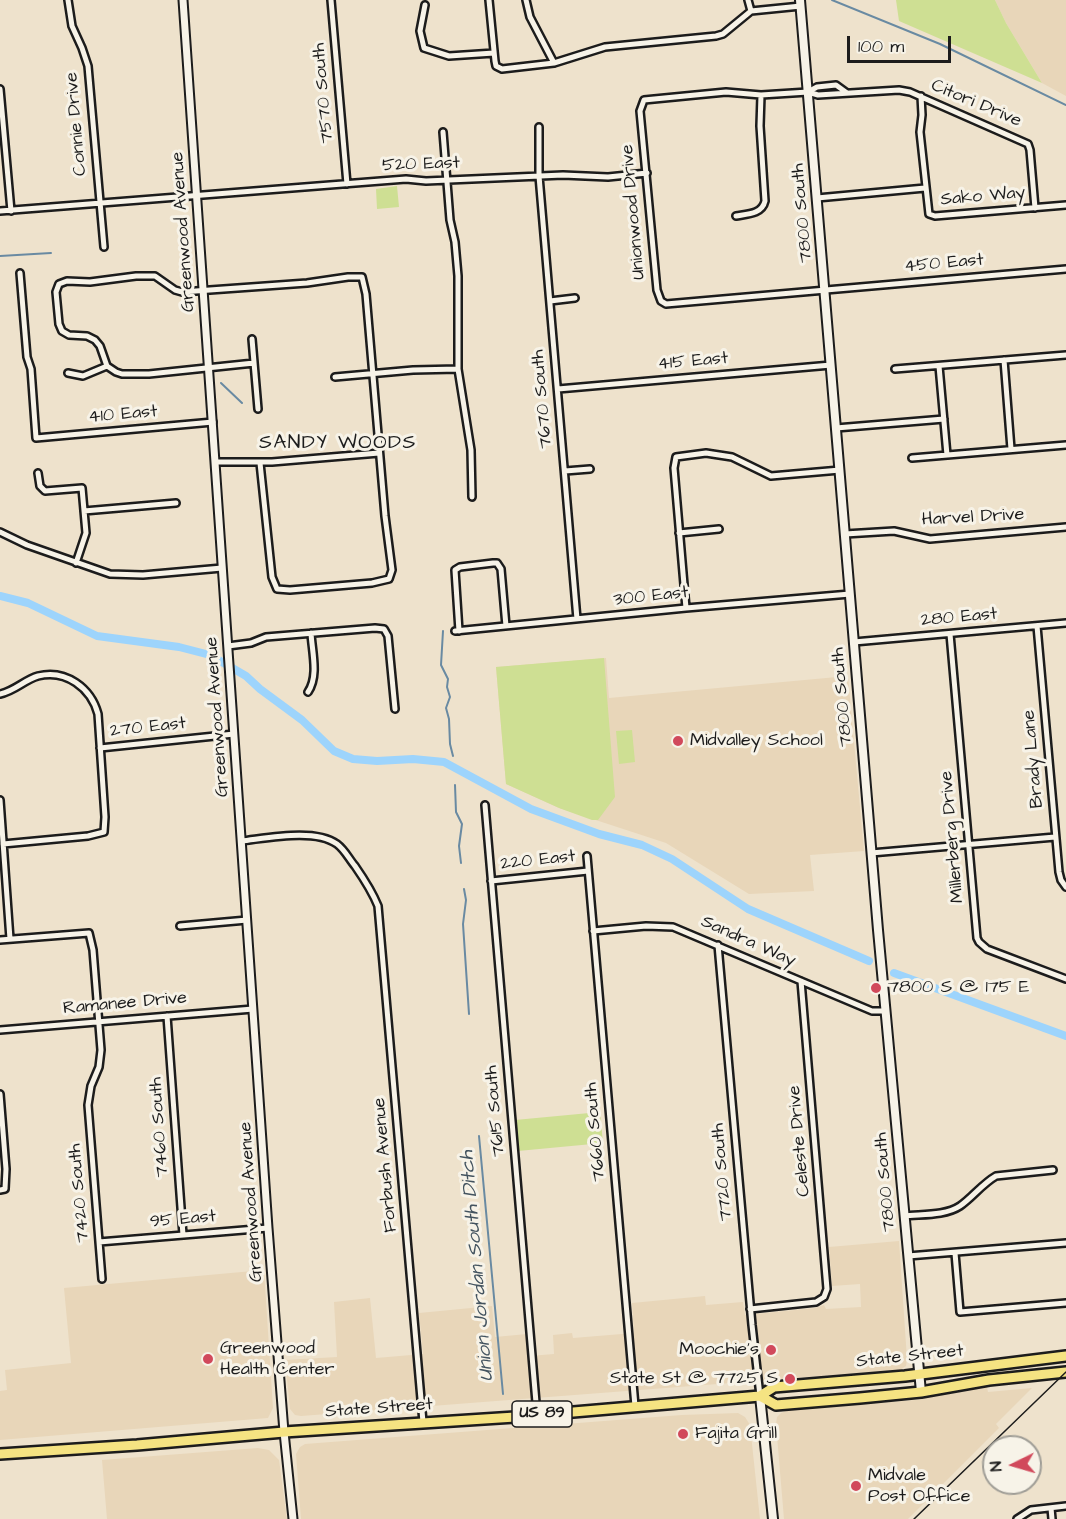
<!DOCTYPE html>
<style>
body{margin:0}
#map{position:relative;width:1066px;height:1519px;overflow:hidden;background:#eee2cc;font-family:"Architects Daughter",sans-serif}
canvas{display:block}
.north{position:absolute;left:982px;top:1435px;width:60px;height:60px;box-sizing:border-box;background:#f7f3e8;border:2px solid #9f9d96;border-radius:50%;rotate:265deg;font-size:16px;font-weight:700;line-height:24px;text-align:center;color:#1c1c1c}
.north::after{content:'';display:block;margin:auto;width:21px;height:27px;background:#d1495b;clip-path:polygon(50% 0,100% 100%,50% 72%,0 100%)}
.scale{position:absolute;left:847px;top:36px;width:104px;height:27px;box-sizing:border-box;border:3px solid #1c1c1c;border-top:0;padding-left:8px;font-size:18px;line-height:21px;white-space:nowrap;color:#1c1c1c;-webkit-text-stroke:4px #f7f3e8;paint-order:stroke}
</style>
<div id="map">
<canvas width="1066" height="1519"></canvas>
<div class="north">N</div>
<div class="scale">100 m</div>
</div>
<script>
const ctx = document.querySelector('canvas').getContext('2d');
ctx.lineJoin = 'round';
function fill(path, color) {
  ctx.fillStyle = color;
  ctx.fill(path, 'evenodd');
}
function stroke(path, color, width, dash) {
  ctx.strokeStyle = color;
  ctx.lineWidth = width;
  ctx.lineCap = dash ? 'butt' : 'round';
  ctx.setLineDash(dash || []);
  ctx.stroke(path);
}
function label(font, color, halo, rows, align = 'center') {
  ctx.font = font + ' "Architects Daughter",sans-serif';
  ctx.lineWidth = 6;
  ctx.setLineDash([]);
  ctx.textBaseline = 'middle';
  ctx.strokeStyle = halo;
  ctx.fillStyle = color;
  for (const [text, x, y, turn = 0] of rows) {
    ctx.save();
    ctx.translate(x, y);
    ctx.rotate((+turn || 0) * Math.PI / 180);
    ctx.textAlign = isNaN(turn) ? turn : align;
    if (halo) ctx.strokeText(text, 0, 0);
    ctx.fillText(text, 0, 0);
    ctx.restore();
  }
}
fill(new Path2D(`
 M995,0h71v96l-24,-13 -36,-60z
 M606,658l3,40 239,-22 16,175 -54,4 4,36 -65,3 -83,-51 -107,-35 -53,-24 -10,-117z
 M899,1241l8,118 -1,7 -6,4 -599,46 -6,-1 -5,-6 -5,-49 52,-3 -3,-55 36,-4 6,60 47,-4 -4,-41 73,-7 3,31 32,-3 2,22 25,-2 -1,-19 19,-2 1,5 61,-5 -2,-30 73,-7 1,9 37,-3 2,13 70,-7 9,-3 2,4 35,-2 -1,-23 -28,2 -3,-39z
 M264,1270l9,138 -5,10 -268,22v-49l7,-1 -2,-20 66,-7 -7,-75z
 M987,1387l1,5 44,-4 -36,36 3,4 -91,91h-124l-8,-95 1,-7 4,-4 7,-3 128,-10z
 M738,1413l7,4 5,8 10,94h-459l-5,-65 4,-7 5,-3 377,-29z
 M258,1448l11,2 10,10 8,59h-180l-5,-59z`), '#e8d6b9');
fill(new Path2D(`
 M896,0h99l11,23 36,60 -143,-62z
 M397,186l2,21 -22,2 -1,-20z
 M604,658l11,139 -17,23h-6l-33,-12 -53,-24 -10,-117z
 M632,730l3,32 -16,2 -3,-33z
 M600,1112l3,31 -85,8 -3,-31z`), '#cedf93');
stroke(new Path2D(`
 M832,0l108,44 126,61
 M0,256l51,-3
 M221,383l21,20
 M443,631l-2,34 7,14 -1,8 3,10 -4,11 3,11 1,25 3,12
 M455,785l1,27 6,12 -3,22 2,17
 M464,889l2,11 -3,24 6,90
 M479,1136l24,258`), '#698aa2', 2);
stroke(new Path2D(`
 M0,596l28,7 69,33 82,11 31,8 36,21 14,13 42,31 32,31 19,8 24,2 36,-2 31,3 87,47 68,25 43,11 30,14 76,50 121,52
 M894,973l172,63`), '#9dd4fc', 8);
const minor = new Path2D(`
 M68,0l4,26 10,22 6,18 16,181
 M331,0l16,184
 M489,0l6,61 1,5 6,3 52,-6 51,-16 111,-11 7,-2 28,-23 50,-5
 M526,0l4,17 24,46
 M748,0l3,11
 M425,5l-5,26 4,17 25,8 45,-3
 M0,89l11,122
 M808,92l9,-5 19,-2 11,8
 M921,96l1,19 -2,17 9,82 6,2 131,-11
 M539,127v49l38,443
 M443,132l7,88 5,22 3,34v93l13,81 1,47
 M817,198l108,-10
 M1035,208l-5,-58 -2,-6 -118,-52 -11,-2 -81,5 -10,-3 -47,3 -35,-3 -82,8 -4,11 17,179 4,11 5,3 400,-35
 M0,211l406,-32 20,2 137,-6 45,2 39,-4
 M736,216c12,-2 26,-2 29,-15l-5,-75 1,-31
 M20,273l7,84 4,12 5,69 177,-16
 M550,301l25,-3
 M252,339l6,70
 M1004,360l7,89
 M254,363l-105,11h-27l-6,-2 -9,-6 -7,-20 -5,-6 -8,-4 -18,-1 -7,-4 -3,-7 -3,-32 3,-8 8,-3 23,1 46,-6h19l20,14 7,2 125,-9 41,-6h14l4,17 19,222 7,54 -3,9 -17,4 -82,7 -13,-1 -5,-12 -12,-114
 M939,366l8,89
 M895,369l171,-14
 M68,373l15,3 24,-10
 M335,377l78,-7 45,-1
 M558,389l273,-24
 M836,428l108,-9
 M912,458l154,-13
 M216,462h56l107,-9
 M565,471l25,-2
 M38,473l2,13 5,5 37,-3 4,45 -10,30
 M84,511l92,-8
 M0,532l27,13 83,29 33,1 79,-7
 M679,533l40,-4
 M845,534l49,-3 36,8 136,-12
 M686,608l-12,-140 2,-11 30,-4 26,4 39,19 69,-6
 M1037,626l22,246 2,8 5,7
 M455,631l231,-23 164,-14
 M459,631l-4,-61 5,-3 33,-4h4l4,6 5,57
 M950,634l27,304 2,4 8,7 79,30
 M854,642l212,-19
 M228,646l23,-3 15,-6 109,-9 9,1 4,7 7,73
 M308,692c11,-16 4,-40 3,-59
 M0,694c15,-3 24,-14 38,-18 28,-7 53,12 60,38l7,103 -1,15 -16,4 -85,8
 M100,748l134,-14
 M0,800l10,139
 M485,805l52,609
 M241,841c27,-3 74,-13 96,3 8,6 12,15 18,22 9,13 17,25 23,40l45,516
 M871,853l184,-16
 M587,856l48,550
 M491,881l97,-10
 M180,926l67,-6
 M593,931l53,-5 27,1 199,84h13
 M0,940l89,-7 4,17 8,100 -2,17 -8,19 -3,19 14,174
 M718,945l34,380 8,71
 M167,1016l16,219
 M0,1030l253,-21
 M0,1094l6,75 -1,20 -5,1
 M904,1216c17,-2 41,0 56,-10 13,-9 22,-22 36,-30l57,-6
 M99,1242l169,-14
 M955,1253l5,59 106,-9
 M908,1256l158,-13
 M750,1309l66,-7 8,-5 3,-8 -26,-308
 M1051,1508l1,11
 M1017,1519l14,-9 35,-4`);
const tertiary = new Path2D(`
 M183,0l85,1228 16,204 9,87`);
const secondary = new Path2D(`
 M800,0l78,930 43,462
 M760,1396l13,123`);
const primary = new Path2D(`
 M760,1396l16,9 84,-7 61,-6 68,-12 77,-8
 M0,1454l137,-9 147,-13 231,-15 245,-21 14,-9 131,-11 161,-20`);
stroke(minor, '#1c1c1c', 10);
stroke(tertiary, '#1c1c1c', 11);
stroke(secondary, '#1c1c1c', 12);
stroke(primary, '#1c1c1c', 14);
stroke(minor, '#f7f3e8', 5);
stroke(tertiary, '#f7f3e8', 7);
stroke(secondary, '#f7f3e8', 8);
stroke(primary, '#f5e382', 9);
stroke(new Path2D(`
 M914,1519l152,-147`), '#1c1c1c', 1.5);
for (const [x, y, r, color] of [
 [678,741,6,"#d1495b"],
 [876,988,6,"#d1495b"],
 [771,1350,6,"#d1495b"],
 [208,1359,6,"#d1495b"],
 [790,1379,6,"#d1495b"],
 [683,1434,6,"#d1495b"],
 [856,1486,6,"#d1495b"]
]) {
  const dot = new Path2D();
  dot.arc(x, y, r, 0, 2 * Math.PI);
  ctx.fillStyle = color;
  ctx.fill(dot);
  stroke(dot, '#f7f3e8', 2);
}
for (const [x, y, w] of [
 [542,1414,60]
]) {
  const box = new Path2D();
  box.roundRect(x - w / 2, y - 13, w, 26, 4.5);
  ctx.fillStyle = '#f7f3e8';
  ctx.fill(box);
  stroke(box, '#1c1c1c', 1.5);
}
label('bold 16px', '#1c1c1c', null, [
 ["US 89",542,1414]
]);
label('18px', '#1c1c1c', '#f7f3e8', [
 ["7570 South",324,93,-95],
 ["Citori Drive",976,104,23],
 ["Connie Drive",77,124,-95],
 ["520 East",421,165,-2],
 ["Sako Way",983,197,-5],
 ["Unionwood Drive",634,212,-95],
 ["7800 South",803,213,-95],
 ["Greenwood Avenue",184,232,-94],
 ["450 East",944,264,-5],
 ["415 East",693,362,-5],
 ["7670 South",543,399,-95],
 ["410 East",123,415,-5],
 ["Harvel Drive",973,518,-3],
 ["300 East",651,597,-6],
 ["280 East",959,618,-5],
 ["7800 South",843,697,-95],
 ["Greenwood Avenue",218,717,-94],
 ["270 East",148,728,-6],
 ["Brady Lane",1034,759,-95],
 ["Millerberg Drive",953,837,-95],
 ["220 East",538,861,-6],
 ["Sandra Way",748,942,24],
 ["Ramanee Drive",125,1004,-5],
 ["7615 South",496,1111,-95],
 ["7460 South",160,1127,-94],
 ["7660 South",596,1132,-95],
 ["Celeste Drive",800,1141,-95],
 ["Forbush Avenue",386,1165,-95],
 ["7720 South",723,1172,-95],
 ["7800 South",886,1182,-95],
 ["7420 South",80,1193,-95],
 ["Greenwood Avenue",252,1202,-94],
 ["95 East",183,1220,-5],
 ["State Street",910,1357,-6],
 ["State Street",379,1409,-4]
]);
label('18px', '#1c1c1c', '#f7f3e8', [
 ["Midvalley School",690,741],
 ["7800 S @ 175 E",888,988],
 ["Greenwood",220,1349],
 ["Health Center",220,1370],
 ["Moochie's",759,1350,"right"],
 ["State St @ 7725 S",778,1379,"right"],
 ["Fajita Grill",695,1434],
 ["Midvale",868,1476],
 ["Post Office",868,1497]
], 'left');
ctx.letterSpacing = '1.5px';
label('20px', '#1c1c1c', '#f7f3e8', [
 ["SANDY WOODS",338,444]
]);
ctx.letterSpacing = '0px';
label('italic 20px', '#43535f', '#f7f3e8', [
 ["Union Jordan South Ditch",478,1266,-95]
]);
</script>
